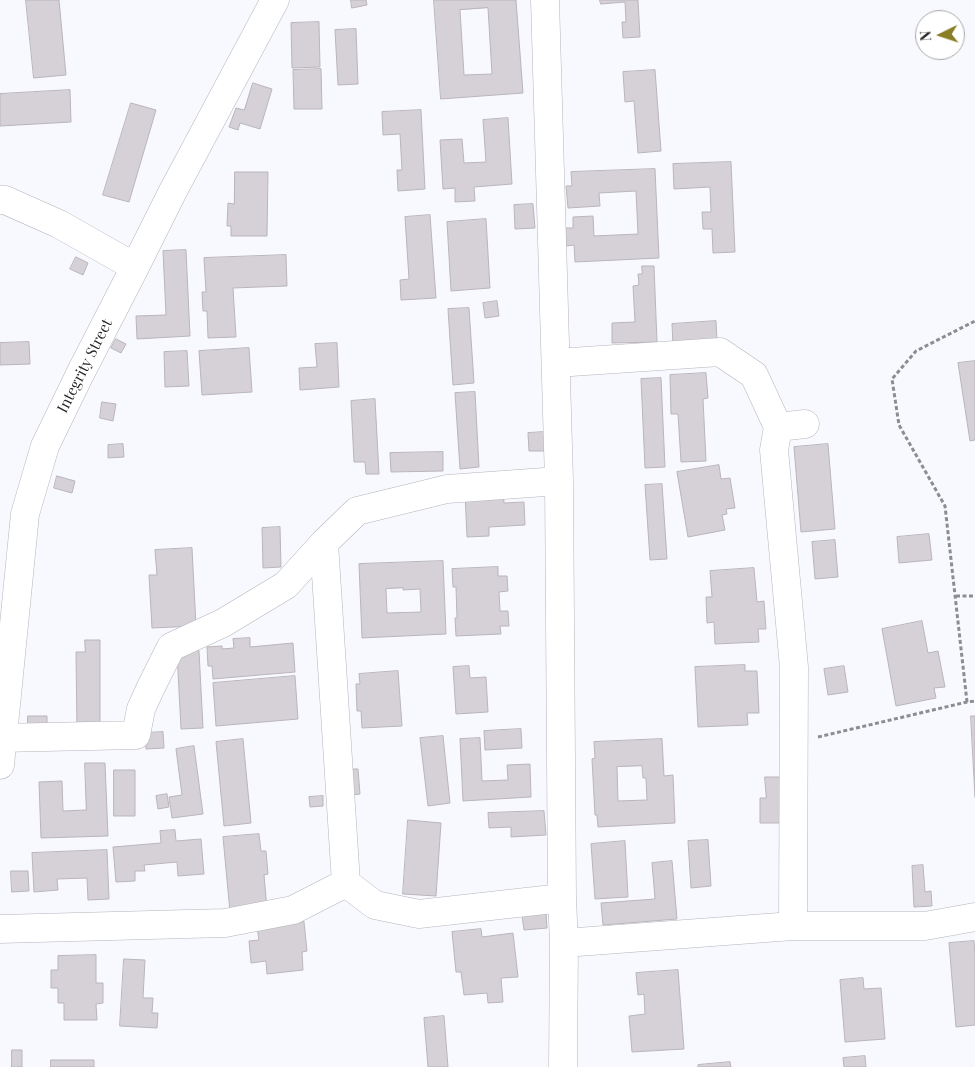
<!DOCTYPE html>
<style>
body{margin:0}
#map{position:relative;width:975px;height:1067px;overflow:hidden;background:#f8f9ff;font-family:"Playfair Display",serif}
canvas{display:block}
.north{position:absolute;left:915px;top:10px;width:50px;height:50px;box-sizing:border-box;background:#fff;border:1px solid #a9a9aa;border-radius:50%;rotate:266deg;font-size:14px;font-weight:700;line-height:20px;text-align:center;color:#27272a}
.north::after{content:'';display:block;margin:auto;width:18px;height:22px;background:#897e25;clip-path:polygon(50% 0,100% 100%,50% 72%,0 100%)}
</style>
<div id="map">
<canvas width="975" height="1067"></canvas>
<div class="north">N</div>
</div>
<script>
const ctx = document.querySelector('canvas').getContext('2d');
ctx.lineJoin = 'round';
function fill(path, color) {
  ctx.fillStyle = color;
  ctx.fill(path, 'evenodd');
}
function stroke(path, color, width, dash) {
  ctx.strokeStyle = color;
  ctx.lineWidth = width;
  ctx.lineCap = dash ? 'butt' : 'round';
  ctx.setLineDash(dash || []);
  ctx.stroke(path);
}
function label(font, color, halo, rows, align = 'center') {
  ctx.font = font + ' "Playfair Display",serif';
  ctx.lineWidth = 4;
  ctx.setLineDash([]);
  ctx.textBaseline = 'middle';
  ctx.strokeStyle = halo;
  ctx.fillStyle = color;
  for (const [text, x, y, turn = 0] of rows) {
    ctx.save();
    ctx.translate(x, y);
    ctx.rotate((+turn || 0) * Math.PI / 180);
    ctx.textAlign = isNaN(turn) ? turn : align;
    if (halo) ctx.strokeText(text, 0, 0);
    ctx.fillText(text, 0, 0);
    ctx.restore();
  }
}
const building = new Path2D(`
 M26,0h33l7,75 -32,3z
 M351,0h15l1,5 -15,3z
 M434,0h82l7,93 -82,6zM488,8l4,66 -28,1 -4,-65z
 M600,0h38l2,37 -17,1 -1,-16h4l-1,-20 -24,2z
 M319,22l1,45 -28,1 -1,-45z
 M356,29l2,55 -20,1 -3,-55z
 M321,69l1,40h-28l-1,-39z
 M655,70l6,81 -23,2 -4,-52 -9,1 -2,-30z
 M253,83l19,6 -12,40 -20,-6 -2,7 -9,-3 7,-19 8,2z
 M70,90l1,32 -71,4v-32z
 M131,103l25,7 -27,92 -26,-7z
 M421,110l4,79 -27,2 -1,-21h5l-2,-36 -17,1 -1,-23z
 M508,118l4,66 -38,3 1,14 -20,1v-14l-12,1 -3,-49 22,-1 2,24 22,-1 -3,-42z
 M731,162l4,90 -22,1 -1,-24h-9l-1,-17h9l-1,-25 -36,2 -1,-25z
 M655,169l4,89 -84,4 -1,-17 -8,1 -1,-18h8v-11l20,-1 1,20 44,-2 -2,-43 -37,2 1,13 -32,2 -2,-22h6l-1,-14z
 M235,172h33l-1,64h-36v-10h-4l1,-23 6,1z
 M533,204l2,24 -20,1 -1,-24z
 M430,215l6,83 -35,2 -1,-20 9,-1 -4,-62z
 M486,219l4,69 -39,3 -4,-69z
 M186,250l4,86 -53,3 -1,-23 30,-1 -3,-64z
 M286,255l1,31 -54,2 3,49 -28,1 -1,-27h-4l-1,-19h4l-2,-34z
 M76,257l12,6 -5,12 -13,-6z
 M642,266h12l3,76 -45,1v-20l23,-1 -2,-36 6,-1 -1,-11h4z
 M497,301l2,15 -14,2 -2,-15z
 M469,308l5,75 -21,2 -5,-76z
 M716,321l1,21 -44,3 -1,-21z
 M116,339l10,5 -5,9 -10,-5z
 M29,342l1,22 -30,1v-22z
 M337,343l2,44 -39,3 -1,-22 18,-1 -2,-23z
 M249,348l3,44 -50,3 -3,-44z
 M187,351l2,35 -24,1 -1,-35z
 M975,361v79l-5,1 -12,-78z
 M706,373l2,25 -5,1 3,62 -25,1 -3,-48h-7l-1,-39z
 M661,378l4,89 -20,1 -4,-89z
 M475,392l4,75 -19,2 -5,-76z
 M375,399l4,75h-13l-1,-12h-11l-3,-61z
 M102,402l14,2 -3,17 -13,-3z
 M544,432l1,19h-16l-1,-18z
 M123,444l1,13 -16,1v-13z
 M828,444l7,85 -34,3 -7,-85z
 M443,452v19l-52,1 -1,-19z
 M719,465l2,14 9,-1 5,30 -9,1 1,5 -5,1 3,15 -37,7 -11,-65z
 M57,476l18,5 -3,12 -18,-5z
 M662,484l5,75 -17,1 -5,-75z
 M503,491l1,12 20,-1 1,23 -36,2v9l-22,1 -2,-45z
 M280,527l1,40 -18,1 -1,-40z
 M929,534l3,26 -33,3 -2,-26z
 M835,540l3,37 -23,2 -3,-37z
 M192,548l4,78 -44,2 -3,-53h8l-2,-25z
 M443,561l3,73 -84,4 -3,-74zM403,588v2l17,-1 1,23 -34,1 -1,-24z
 M498,567v9h9l1,15 -9,1 1,19h8l1,15h-9l1,8 -45,2 -1,-18h2l-1,-31h-3l-1,-18z
 M754,568l3,34 7,-1 2,28h-8l1,13 -44,2 -1,-22 -7,1 -1,-26h6l-2,-26z
 M922,621l6,32 10,-2 7,36 -11,1 2,10 -40,8 -14,-77z
 M250,638v9l43,-4 2,29 -82,7 -1,-13h-4l-1,-19 15,-1v3l12,-1 -1,-9z
 M85,640h15v89l-23,1 -1,-78h9z
 M199,651l4,77 -22,1 -4,-77z
 M745,665v6h12l2,42h-12l1,12 -50,2 -3,-60z
 M469,666l1,12 16,-1 2,35 -32,2 -3,-47z
 M844,666l4,26 -20,3 -4,-26z
 M398,671l4,55 -40,2 -1,-17h-4l-1,-27h4l-1,-10z
 M295,676l3,43 -82,7 -3,-43z
 M28,716h19v12h-19z
 M971,716h4v81z
 M521,729l1,19 -37,2 -1,-19z
 M163,732l1,16 -18,1 -1,-16z
 M443,736l7,67 -22,3 -8,-68z
 M480,738l2,43 26,-1 -1,-15 23,-1 1,33 -68,4 -3,-62z
 M243,739l8,84 -27,3 -8,-84z
 M662,739l2,37 9,-1 2,48 -77,4 -1,-12h-2l-3,-56 3,-1 -1,-16zM642,766l1,12h3l1,22 -29,1 -1,-34z
 M194,746l9,68 -31,4 -3,-21 13,-2 -6,-46z
 M85,763h20l3,73 -67,2 -2,-56 23,-1 1,30 23,-1z
 M351,769h7l2,25 -8,1z
 M114,770h21v46h-21z
 M765,777h16l1,46h-22v-25h6z
 M167,794l2,13 -11,2 -2,-13z
 M323,796v10l-13,1 -1,-10z
 M544,811l2,24 -35,2v-10l-22,1 -1,-15z
 M408,820l33,3 -5,73 -33,-2z
 M175,830l1,11 25,-2 3,35 -26,2 -1,-14 -33,3 1,6h-10v10l-19,1 -3,-35 48,-4 -1,-12z
 M259,834l2,17h5l2,23 -4,1 3,34 -37,3 -7,-75z
 M708,840l3,46 -20,2 -3,-47z
 M625,841l3,56 -33,2 -4,-55z
 M107,850l2,49 -21,1 -1,-22 -30,1 1,11 -24,2 -2,-39z
 M672,861l5,58 -74,6 -2,-22 54,-4 -3,-36z
 M923,865l2,27 6,-1 1,15 -18,1 -2,-41z
 M11,871h17l1,20 -17,1z
 M546,913l1,15 -23,2 -2,-14z
 M304,922l3,29 -5,1 1,18 -36,4 -1,-13 -15,2 -2,-22 10,-1 -2,-13z
 M481,929l1,8 31,-4 5,44 -17,1 2,24 -15,1 -1,-10 -23,2 -3,-23h-5l-4,-40z
 M974,941l1,15v69l-19,2 -7,-84z
 M96,955v28h7v20l-7,1 1,16h-33v-17h-6v-15h-7v-18h7v-14z
 M124,959l21,1 -2,38h10l-1,15h6l-1,15 -37,-2z
 M678,970l6,79 -52,3 -3,-36 16,-2 -1,-20 -6,1 -2,-22z
 M863,978l1,11 17,-1 4,51 -40,3 -5,-62z
 M444,1016l4,51h-20l-4,-49z
 M12,1050h10v17h-10z
 M865,1056l1,11h-22l-1,-9z
 M51,1060h43v7h-43z
 M730,1062l1,5h-33v-2z`);
fill(building, '#d6d1d7');
stroke(building, '#b9b5bb', 1);
const minor = new Path2D(`
 M545,0l14,481 3,417 2,45 -1,124
 M0,200h5l54,24 76,43
 M556,363l164,-11 34,23 24,52
 M559,481l-112,8 -90,22 -33,32 22,340 29,22 44,9 143,-16
 M0,738l136,-3 5,-26 10,-22 20,-40 52,-24 63,-38 38,-42
 M0,765l25,-251 20,-68 36,-74 54,-105 38,-76 102,-191
 M793,926l1,-259 -20,-217 4,-23 27,-3
 M0,929l225,-6 68,-13 53,-27
 M564,943l229,-17h132l50,-9`);
stroke(minor, '#b4b5bb', 29);
stroke(new Path2D(`
 M956,596h19
 M967,702l-22,-196 -46,-81 -7,-46 24,-28 59,-30
 M818,737l149,-35 8,-1`), '#8c8c91', 3, [4, 2.5]);
stroke(minor, '#fff', 28);
label('15px', '#27272a', '#fff', [
 ["Integrity Street",85,366,-63]
]);
</script>
